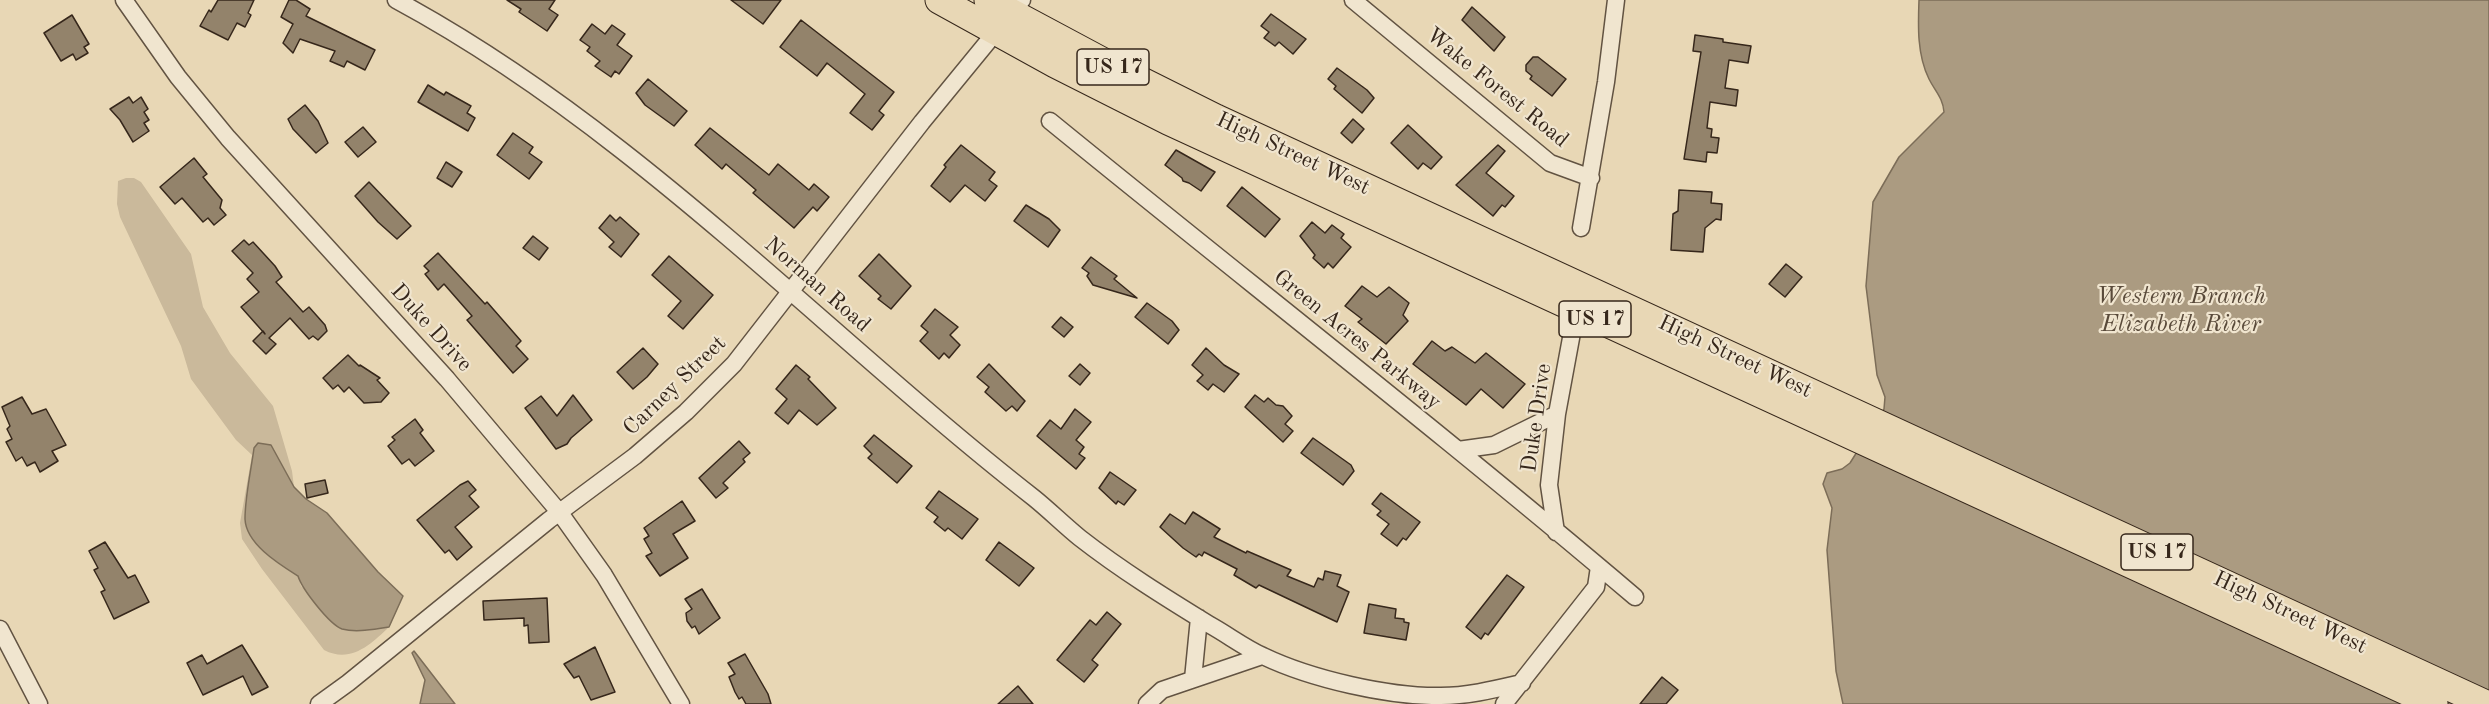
<!DOCTYPE html>
<style>
body{margin:0}
canvas{display:block;background:#e8d7b5}
</style>
<canvas width="2489" height="704"></canvas>
<script>
const ctx = document.querySelector('canvas').getContext('2d');
ctx.lineJoin = 'round';
function fill(path, color) {
  ctx.fillStyle = color;
  ctx.fill(path, 'evenodd');
}
function stroke(path, color, width, dash) {
  ctx.strokeStyle = color;
  ctx.lineWidth = width;
  ctx.lineCap = dash ? 'butt' : 'round';
  ctx.setLineDash(dash || []);
  ctx.stroke(path);
}
function label(font, color, halo, rows, align = 'center') {
  ctx.font = font + ' "Old Standard TT",serif';
  ctx.lineWidth = 4.5;
  ctx.setLineDash([]);
  ctx.textBaseline = 'middle';
  ctx.strokeStyle = halo;
  ctx.fillStyle = color;
  for (const [text, x, y, turn = 0] of rows) {
    ctx.save();
    ctx.translate(x, y);
    ctx.rotate((+turn || 0) * Math.PI / 180);
    ctx.textAlign = isNaN(turn) ? turn : align;
    if (halo) ctx.strokeText(text, 0, 0);
    ctx.fillText(text, 0, 0);
    ctx.restore();
  }
}
fill(new Path2D(`
 M126,178h8l7,4 50,72 12,53 27,46 43,53 19,65 2,16 -23,-42 -13,-2 -4,5c-3,23 -10,48 -9,71 1,25 33,45 53,57l3,10 61,45 27,-4c-18,17 -38,37 -65,23l-62,-81 -20,-30 -2,-16 12,-68 -16,-15 -45,-61 -10,-33 -61,-129 -3,-13 1,-23z`), '#cab99b');
const water = new Path2D(`
 M1919,0h570v704h-646l-7,-33 -9,-121 5,-42 -9,-24 4,-11 15,-4 8,-6 34,-54 1,-12 -8,-22 -11,-89 7,-84 26,-45 45,-45c-1,-14 -9,-21 -15,-33 -12,-24 -11,-53 -10,-79z
 M258,443l13,2 23,42 12,12 21,14 51,59 25,24 -14,31c-15,2 -32,6 -47,2 -13,-5 -40,-40 -44,-53 -19,-12 -52,-32 -53,-57 0,-23 6,-48 9,-71z
 M414,651l41,53h-35l5,-24 -13,-27z`);
fill(water, '#ab9b81');
stroke(water, '#7c6d58', 1.5);
const building = new Path2D(`
 M218,0h36l-6,13 3,2 -6,12 -8,-4 -9,17 -28,-14 9,-16 2,2z
 M289,0h7l14,9 -4,7 69,34 -10,20 -18,-9 -3,6 -14,-6 5,-10 -35,-12 -7,14 -10,-10 10,-19 -12,-7z
 M507,0h48l-6,9 9,6 -11,16 -28,-19 2,-3z
 M731,0h50l-18,24z
 M1472,7l33,30 -11,14 -32,-31z
 M1271,14l35,25 -13,15 -14,-12 -4,4 -11,-8 5,-6 -8,-6z
 M72,15l17,29 -5,3 4,6 -12,7 -3,-6 -12,7 -17,-28z
 M801,20l93,72 -15,19 5,4 -12,15 -22,-17 15,-19 -38,-31 -10,13 -37,-29z
 M592,24l13,10 7,-9 13,9 -8,11 15,11 -13,18 -4,-3 -4,6 -16,-11 5,-5 -13,-10 3,-4 -10,-7z
 M1695,35l28,4v3l28,4 -3,17 -19,-3 -4,28 13,2 -2,16 -26,-4 -3,26 5,1 -1,8 8,1 -2,15 -10,-1 -1,10 -22,-3 17,-107 -8,-1z
 M1533,57h5l28,22 -14,17 -22,-17 2,-3 -6,-5v-6z
 M1337,68l30,22 7,8 -12,15 -28,-24 2,-3 -8,-7z
 M648,79l39,32 -13,15 -29,-21 -9,-12z
 M428,85l16,10 2,-3 25,14 -4,7 8,5 -7,13 -50,-29z
 M129,97l4,6 8,-6 7,12 -4,3 5,8 -5,3 5,8 -16,11 -13,-22 -10,-11z
 M305,105l13,16 10,22 -12,10 -23,-24 -5,-10z
 M1353,119l11,10 -12,14 -11,-10z
 M1408,125l34,32 -11,12 -8,-6 -5,6 -27,-26z
 M363,127l13,15 -18,15 -13,-15z
 M710,128l59,47 9,-11 31,26 5,-6 15,13 -12,14 -4,-4 -19,21 -41,-35 3,-3 -30,-26 -4,5 -27,-24z
 M513,133l20,14 -4,6 13,9 -13,17 -32,-24z
 M961,145l34,27 -6,8 8,6 -12,15 -20,-16 -15,17 -19,-16 15,-19 -2,-2z
 M1498,145l7,6 -19,22 28,23 -9,11 -3,-2 -9,11 -37,-31z
 M1176,150l39,22 -14,19 -12,-8 -6,-2 -1,-3 -17,-13z
 M194,158l13,16 -4,3 19,23 -2,8 6,7 -12,10 -6,-7 -5,4 -21,-24 -7,6 -15,-17z
 M446,162l16,10 -10,15 -15,-9z
 M369,182l42,44 -14,13 -19,-17 -23,-26z
 M1242,187l38,32 -15,18 -38,-31z
 M1679,190l33,2 -1,11 11,1 -1,16 -5,-1 -11,9 -2,24 -32,-2 2,-36 5,-3z
 M1026,205l23,14 11,11 -12,17 -34,-26z
 M610,215l6,6 4,-4 19,17 -18,23 -12,-10 5,-5 -15,-14z
 M1312,222l13,11 7,-8 12,9 -3,4 10,9 -18,21 -5,-5 -4,5 -11,-10 2,-3 -15,-19z
 M533,236l15,12 -9,12 -16,-12z
 M244,240l5,5 4,-3 22,24 7,11 -6,5 27,30 6,-5 16,18 2,6 -9,9 -5,-4 -4,3 -19,-21 -21,20 7,6 -10,10 -13,-13 10,-10 2,3 -24,-27 18,-15 -12,-13 6,-6 -21,-22z
 M438,253l47,51 2,-2 34,39 -5,5 12,13 -15,14 -46,-53 5,-4 -28,-32 -6,6 -13,-16 4,-3 -5,-5z
 M879,254l32,32 -20,23 -13,-10 3,-3 -22,-20z
 M669,256l44,39 -30,34 -15,-13 13,-15 -29,-26z
 M1091,257l26,19 -3,3 23,19 -44,-13 -6,-9 2,-3 -7,-5z
 M1786,264l16,13 -17,20 -16,-13z
 M1362,286l15,11 12,-10 20,16 -6,12 5,6 -22,23 -28,-22 4,-3 -17,-13z
 M1147,303l25,18 7,9 -11,14 -33,-27z
 M935,309l23,18 -8,8 10,10 -11,13 -5,-5 -5,6 -19,-18 8,-9 -7,-6z
 M1061,317l12,10 -9,10 -12,-10z
 M1432,341l13,10 7,-4 23,16 11,-10 39,31 -22,24 -22,-19 -15,16 -53,-41z
 M643,348l15,16 -11,13 -14,12 -16,-17z
 M1206,348l18,17 15,9 -15,18 -11,-8 -5,6 -11,-9 6,-6 -11,-10z
 M348,355l11,11 1,-1 20,13 -3,2 12,13 -8,9 -17,1 -15,-16 -5,5 -6,-7 -5,4 -10,-11z
 M989,364l36,37 -8,10 -5,-5 -6,5 -21,-19 4,-5 -12,-10z
 M1080,364l10,9 -10,12 -11,-9z
 M796,365l14,12 -2,2 28,29 -19,17 -18,-15 -11,14 -13,-11 12,-14 -11,-10z
 M573,395l19,25 -21,18 -4,6 -11,5 -31,-41 16,-12 16,20z
 M1255,395l9,7 4,-4 8,7 7,1 9,10 -7,8 8,7 -10,11 -38,-35z
 M22,397l10,17 14,-5 20,36 -14,6 6,10 -18,11 -5,-10 -8,4 -5,-9 -6,4 -10,-19 6,-3 -5,-10 3,-3 -8,-19z
 M1075,409l16,13 -15,18 8,7 -5,7 6,4 -9,11 -39,-33 13,-16 11,9z
 M415,419l8,11 -3,3 14,18 -19,15 -6,-7 -7,5 -14,-18 7,-6 -3,-3z
 M874,435l38,31 -15,17 -29,-25 4,-4 -8,-8z
 M1313,438l38,27 3,6 -11,14 -42,-32z
 M739,441l11,12 -7,6 2,3 -22,21 5,5 -12,10 -17,-20z
 M1110,472l26,18 -12,15 -6,-4 -2,3 -17,-16z
 M325,480l3,13 -21,5 -2,-14z
 M468,481l8,9 -7,6 10,11 -24,20 17,20 -15,13 -8,-10 -4,3 -28,-33 43,-35z
 M939,491l39,28 -16,20 -14,-11 -3,3 -11,-9 4,-5 -12,-9z
 M1381,493l39,29 -14,18 -3,-2 -6,8 -16,-12 8,-10 -12,-9 4,-4 -9,-7z
 M682,501l13,20 -22,13 15,24 -28,18 -14,-20 6,-3 -8,-14 5,-3 -5,-8z
 M1193,512l27,17 -6,8 32,16 1,-2 44,19 -4,6 27,11 4,-9 5,2 2,-9 16,4 -4,11 12,6 -12,30 -78,-37 -3,3 -22,-13 3,-6 -33,-17 -2,4 -3,-2 -3,3 -13,-9 -23,-21 10,-13 15,10z
 M105,542l23,36 7,-3 14,27 -35,17 -13,-27 4,-2 -11,-20 4,-2 -9,-17z
 M999,542l35,26 -15,18 -33,-26z
 M1507,575l17,12 -36,48 -3,-2 -4,6 -15,-12z
 M702,589l18,29 -21,16 -4,-8 -3,2 -5,-7 -1,-8 6,-4 -7,-10z
 M547,598l2,44 -20,1 -1,-18 -4,1v-8l-40,2 -1,-19z
 M1369,604l27,5 -1,9 9,1v3l5,1 -3,17 -42,-7z
 M1107,612l14,12 -29,36 6,5 -14,17 -27,-22 33,-40 6,5z
 M242,645l26,42 -16,8 -9,-19 -40,19 -16,-32 15,-8 5,9z
 M595,647l20,45 -24,8 -12,-24 -5,2 -10,-14z
 M745,654l23,40 3,10h-25l-4,-7 -3,2 -4,-7 -6,-15 6,-3 -7,-11z
 M1662,677l16,13 -12,14h-26z
 M1018,686l15,18h-35z`);
fill(building, '#93836b');
stroke(building, '#36271b', 1.5);
const street = new Path2D(`
 M124,0l54,77 50,61 219,241 113,134 44,62 77,129
 M396,0c238,128 427,333 638,498 16,13 30,27 46,40 41,32 86,60 130,87 18,10 35,23 53,31 48,23 126,41 178,40 27,0 55,-7 81,-13
 M1353,0l197,163 41,15
 M1050,121c195,159 393,313 585,476
 M1581,228l25,-146 10,-82
 M1458,450l36,-5 63,-31
 M1556,532l-7,-47 8,-71 19,-103
 M0,629l39,75
 M1193,679l6,-61
 M319,704l29,-21 201,-163 86,-64 51,-44 48,-48 188,-242 100,-122
 M1147,704l15,-14 100,-34
 M1504,704l92,-117 3,-20`);
const primary = new Path2D(`
 M939,0l116,64 113,57 1266,583
 M988,0l114,61 114,57 1270,586`);
stroke(street, '#625342', 19);
stroke(primary, '#36271b', 29);
stroke(street, '#f0e5cf', 16);
stroke(primary, '#e8d7b5', 27);
for (const [x, y, w] of [
 [1113,67,72],
 [1595,319,72],
 [2157,552,72]
]) {
  const box = new Path2D();
  box.roundRect(x - w / 2, y - 18, w, 36, 4.5);
  ctx.fillStyle = '#f0e5cf';
  ctx.fill(box);
  stroke(box, '#36271b', 1.5);
}
label('bold 21px', '#36271b', null, [
 ["US 17",1113,67],
 ["US 17",1595,319],
 ["US 17",2157,552]
]);
label('22px', '#36271b', '#f0e5cf', [
 ["Wake Forest Road",1497,88,39],
 ["High Street West",1293,154,25],
 ["Norman Road",817,285,41],
 ["Duke Drive",431,328,48],
 ["Green Acres Parkway",1357,340,39],
 ["High Street West",1735,357,25],
 ["Carney Street",675,386,-44],
 ["Duke Drive",1537,418,-82],
 ["High Street West",2290,613,25]
]);
label('italic 24px', '#594a3a', '#f0e5cf', [
 ["Western Branch",2181,297],
 ["Elizabeth River",2181,325]
]);
</script>
